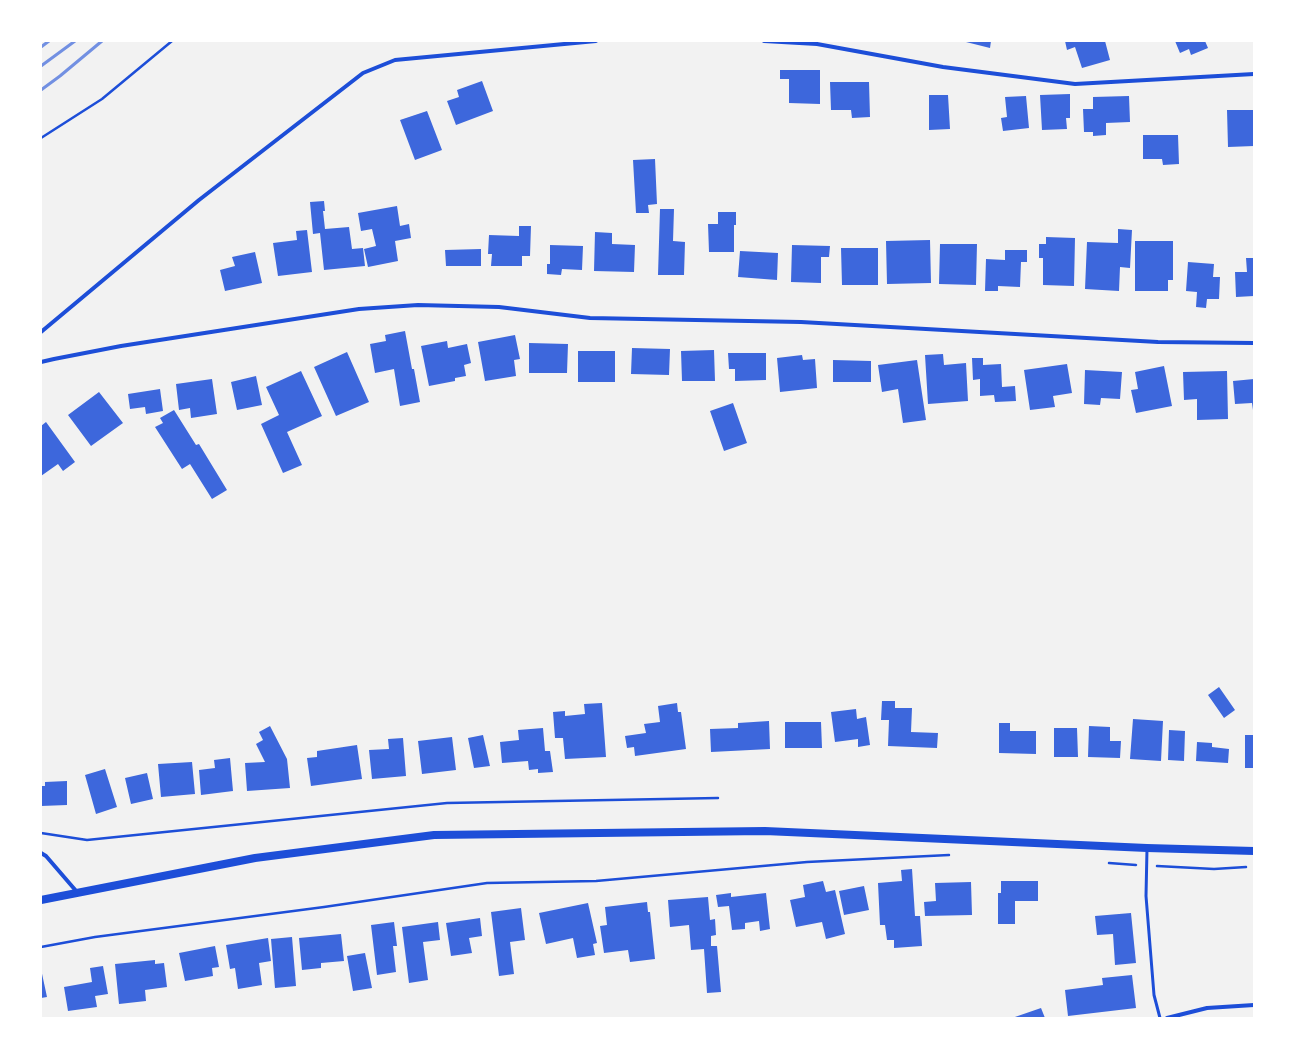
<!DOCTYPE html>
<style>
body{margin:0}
#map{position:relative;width:1295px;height:1059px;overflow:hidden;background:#f2f2f2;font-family:Rubik,sans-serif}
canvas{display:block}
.frame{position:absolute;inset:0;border:42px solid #fff;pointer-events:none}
</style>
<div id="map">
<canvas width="1295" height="1059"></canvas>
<div class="frame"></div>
</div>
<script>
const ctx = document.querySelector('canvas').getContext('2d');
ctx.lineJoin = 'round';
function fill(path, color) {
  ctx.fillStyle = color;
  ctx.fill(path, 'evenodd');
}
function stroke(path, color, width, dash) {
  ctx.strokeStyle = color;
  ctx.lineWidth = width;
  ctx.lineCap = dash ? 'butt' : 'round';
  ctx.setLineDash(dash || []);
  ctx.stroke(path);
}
fill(new Path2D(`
 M962,41h29l-1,7z
 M1065,41h40l5,19 -28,8 -7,-21 -8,3z
 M1175,41h30l3,7 -17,7 -2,-6 -9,4z
 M780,70h40v34l-31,-1v-24h-9z
 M482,81l11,30 -37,14 -9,-24 12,-4 -2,-7z
 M830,82h39l1,35 -18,1 -1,-8h-20z
 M1070,94v24h-4l1,11 -25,1 -2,-35z
 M929,95h19l2,34 -21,1z
 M1026,96l3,32 -26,3 -2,-13 6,-1 -2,-20z
 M1129,96l1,26 -24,1v12l-13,1v-4h-9l-1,-23h10v-12z
 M1227,110h27v36l-26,1z
 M427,111l15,39 -27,10 -15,-40z
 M1143,135h35l1,29 -16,1 -1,-6h-19z
 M655,159l2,45 -9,1 1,8h-13l-3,-53z
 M324,201l1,10h-2l2,18 24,-2 3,22 11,-1 2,18 -41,4 -4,-37 -7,1 -3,-32z
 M397,206l3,20 9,-2 2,14 -16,3 3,20 -30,6 -4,-18 12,-3 -4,-17 -11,2 -3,-18z
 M660,209h14l-1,32 12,1 -1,33h-26z
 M718,212h18v13h-2v27h-25l-1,-28h10z
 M519,226h12l-1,30h-8v10h-31l1,-12h-4l1,-19 30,1z
 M1118,229l14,1 -2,38 -10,-1 -1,24 -34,-2 2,-47 31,1z
 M307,230l5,42 -34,4 -5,-33 24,-3 -1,-9z
 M595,232l17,1v11l23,1 -1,27 -40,-1z
 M1046,237l29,1 -1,48 -31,-1v-27h-4v-14h7z
 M930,240l1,43 -44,1 -1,-43z
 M1135,241h38v39h-5v11h-33z
 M940,244h37l-1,41 -37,-1z
 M550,245l33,1 -1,24 -20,-1 -1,6 -14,-1v-10h3z
 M792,245l38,1 -1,11h-8v26l-30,-1z
 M841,248h37v37h-36z
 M481,249v17h-35l-1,-16z
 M1005,250h22v12h-6l-1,25 -22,-1v5h-13l1,-32 19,1z
 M740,251l38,2 -1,27 -39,-3z
 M255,252l7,31 -37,8 -5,-21 15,-4 -3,-9z
 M1246,258h8v38l-18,1 -1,-25h12z
 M1188,262l26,2 -1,13h7l-1,22h-12l-1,9 -10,-1 1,-15 -11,-1z
 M405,331l7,38h2l6,33 -20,4 -6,-37 -19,4 -5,-29 16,-3 -1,-6z
 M515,335l5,24 -6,1 2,16 -31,5 -7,-39z
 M447,341l1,7 19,-4 4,19 -7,2 2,11 -11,2v3l-26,5 -8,-40z
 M529,343l39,1 -1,29h-38z
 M632,348l38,1 -1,26 -38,-1z
 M714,350l1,31h-33l-1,-30z
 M578,351h37v31h-37z
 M347,352l22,50 -33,14 -22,-49z
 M728,353h38v27l-31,1v-12h-6z
 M943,354l1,11 22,-2 2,38 -40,3 -3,-49z
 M802,355l1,5 12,-1 2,29 -37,4 -3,-34z
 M972,358h11v7l18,-1 1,23 13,-1 1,15 -21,1 -1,-7 -14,1v-17l-7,1z
 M833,360l38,1v21h-38z
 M917,360l9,60 -23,3 -5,-34 -16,3 -4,-27z
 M1067,364l5,29 -19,3 2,11 -25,3 -6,-40z
 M1164,366l8,40 -36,7 -5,-23 7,-1 -3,-17z
 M1085,370l37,2 -2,27 -19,-1 -1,7 -16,-1z
 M301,371l21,45 -35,16 15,33 -19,8 -22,-49 18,-9 -13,-28z
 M1227,371l1,48 -31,1v-21l-13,1 -1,-28z
 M256,376l6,29 -25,5 -6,-28z
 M212,379l5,35 -26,4 -1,-10 -11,2 -3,-26z
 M1254,379v31h-1l-1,-7 -17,1 -2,-23z
 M160,389l3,22 -17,3 -1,-7 -15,2 -2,-15z
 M99,392l24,31 -32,23 -23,-31z
 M733,403l14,40 -23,8 -14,-40z
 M174,410l22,35 3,-1 28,46 -15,9 -22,-35 -8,5 -27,-42 8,-4 -3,-5z
 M46,422l29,40 -12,9 -5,-7 -17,12v-50z
 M1219,687l16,23 -11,8 -16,-23z
 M882,701h13v7h17l-1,24 27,1 -1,15 -49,-2 1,-26h-8z
 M602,703l4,54 -41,2 -2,-21h-8l-2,-26 12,-1v5l20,-2 -1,-10z
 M677,703l1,9h3l5,37 -51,7 -1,-9 -7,1 -2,-12 21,-3 -2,-9 16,-2 -2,-16z
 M856,709l1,10 9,-2 4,28 -12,2v-8l-23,3 -4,-30z
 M1133,719l30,2 -2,40 -31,-2z
 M769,721l1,28 -59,3 -1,-23 28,-1v-5z
 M785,722h36l1,26h-37z
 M999,723h11v8h26v23l-37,-1z
 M270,726l17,33 3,29 -43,3 -2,-28 20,-1 -9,-18 7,-4 -4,-8z
 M1089,726l21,1v14h11l-1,17 -32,-1z
 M543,728l2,23h5l3,21 -15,1v-4l-9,1 -1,-9 -26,2 -2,-21 19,-2 -1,-10z
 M1054,728h23l1,29h-24z
 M1169,730l16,1 -1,30 -16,-1z
 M483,735l7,31 -16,2 -6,-30z
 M1245,735h9v33h-9z
 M452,737l4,33 -34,4 -4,-33z
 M403,738l3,38 -34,3 -3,-29 20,-1 -1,-10z
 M1197,742l15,1v4l17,2 -1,14 -32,-2z
 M357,745l5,34 -51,7 -4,-28 10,-1v-6z
 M230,758l3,33 -32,4 -2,-25 16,-2 -1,-8z
 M192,762l3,32 -34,3 -3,-33z
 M105,769l12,38 -21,7 -11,-39z
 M147,773l6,26 -22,5 -6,-26z
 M67,781v24l-26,1v-20h4v-4z
 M912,869l3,47h5l2,30 -28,2v-8h-7l-2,-15h-5l-2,-42 24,-2 -1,-11z
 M823,881l3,11 9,-2 10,44 -19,5 -4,-17 -26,5 -6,-27 15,-3 -2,-12z
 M1001,881h37v20h-23v23h-17v-31h3z
 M971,882l1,33 -47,1 -1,-14 12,-1 -1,-18z
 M864,886l5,24 -25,5 -5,-24z
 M731,893v4l35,-4 4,36 -10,2 -1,-10 -14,2v6l-13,1 -3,-24 -11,1 -2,-12z
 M708,897l2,23 5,-1 1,16 -5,1v10h6l4,46 -14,1 -3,-44 -13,1 -2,-25 -19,2 -2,-27z
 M647,902l1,10h2l5,47 -25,3 -2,-12 -24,3 -4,-27 7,-1 -2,-18z
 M588,903l9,40 -4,1 2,11 -18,3 -4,-20 -27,6 -7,-31z
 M521,908l4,32 -15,2 4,32 -15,2 -8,-64z
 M1131,913l5,50 -21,2 -2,-31 -16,1 -2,-19z
 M480,918l2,18 -13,2 3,15 -21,3 -5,-33z
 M394,922l3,24h-4l3,26 -19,3 -6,-50z
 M438,922l2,18 -17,2 5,38 -19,3 -7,-56z
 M341,934l3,27 -23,2v5l-19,2 -3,-32z
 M292,937l4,49 -21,2 -4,-49z
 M268,938l3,23 -12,2 3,22 -24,4 -3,-21 -5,1 -4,-24z
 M215,946l4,21 -7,1 1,8 -28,5 -6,-28z
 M365,953l7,35 -19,3 -6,-35z
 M155,960v4l9,-1 3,24 -22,3 1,11 -27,3 -4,-40z
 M103,966l5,28 -13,2 2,11 -29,4 -4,-24 28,-5 -2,-14z
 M41,969l6,28 -6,1z
 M1132,975l4,33 -68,8 -3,-26 38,-5 -1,-7z
 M1041,1008l4,10h-33z`), '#3d67dc');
stroke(new Path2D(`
 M41,138l61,-39 70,-58
 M41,833l46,7 360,-37 271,-5
 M1109,863l27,2
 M1157,866l57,3 32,-2
 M41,947l54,-10 229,-30 163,-24 109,-2 211,-19 142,-7`), '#1d4ed8', 2.5);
stroke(new Path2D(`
 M1147,849l-1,47 8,99 6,23`), '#1d4ed8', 3);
stroke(new Path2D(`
 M764,41l53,3 126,23 132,17 179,-10
 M41,332l158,-132 164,-127 32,-13 201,-19
 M41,362l13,-3 67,-13 238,-37 59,-4 81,2 91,11 211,4 357,20 96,1
 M41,853l5,3 31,36
 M1167,1018l40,-10 47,-3`), '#1d4ed8', 4);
stroke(new Path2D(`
 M41,900l214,-42 179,-23 331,-4 382,17 107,3`), '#1d4ed8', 8);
stroke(new Path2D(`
 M41,47l8,-6
 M41,66l34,-25
 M41,90l19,-14 42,-35`), '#7290e2', 3);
</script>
